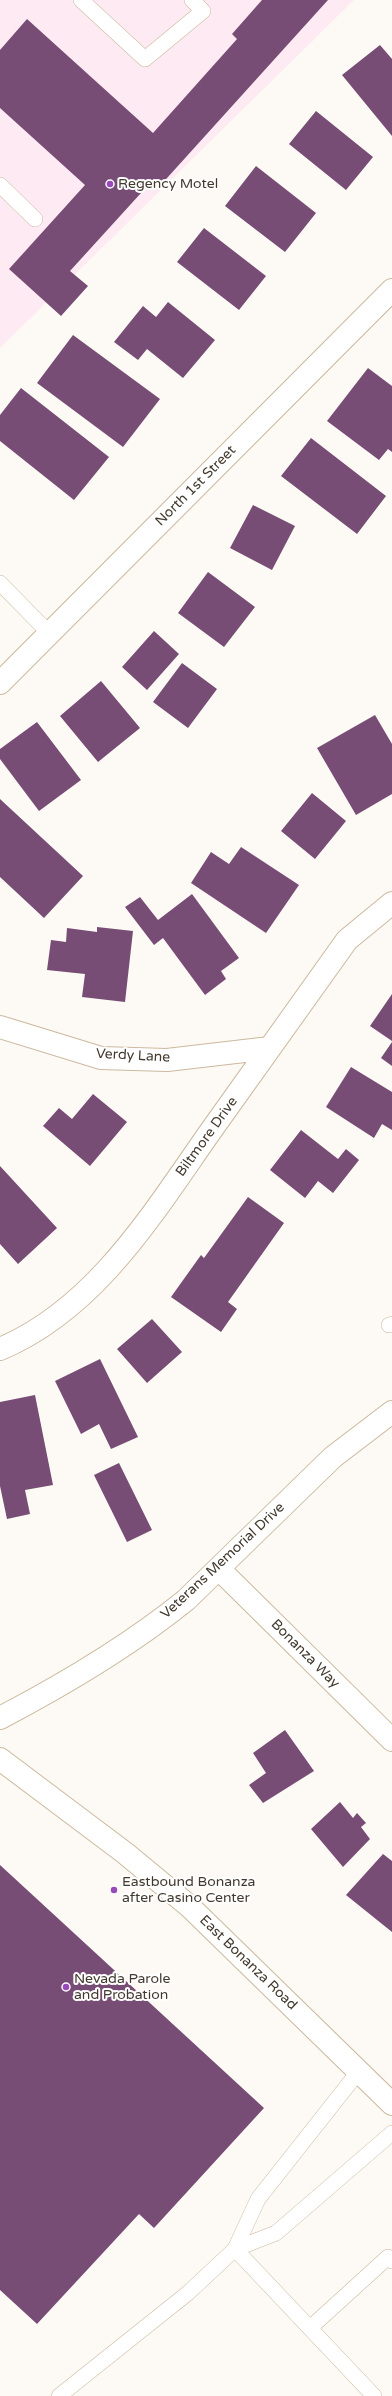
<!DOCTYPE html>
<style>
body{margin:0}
canvas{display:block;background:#fdf9f4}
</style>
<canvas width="392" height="2396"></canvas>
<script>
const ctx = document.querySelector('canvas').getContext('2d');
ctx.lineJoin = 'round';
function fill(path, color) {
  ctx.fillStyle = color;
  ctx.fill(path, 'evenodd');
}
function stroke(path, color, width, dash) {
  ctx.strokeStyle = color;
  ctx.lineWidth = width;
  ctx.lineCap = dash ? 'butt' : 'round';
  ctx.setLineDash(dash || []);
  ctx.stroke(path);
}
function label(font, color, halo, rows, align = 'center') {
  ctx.font = font + ' "Varela Round",sans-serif';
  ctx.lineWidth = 4;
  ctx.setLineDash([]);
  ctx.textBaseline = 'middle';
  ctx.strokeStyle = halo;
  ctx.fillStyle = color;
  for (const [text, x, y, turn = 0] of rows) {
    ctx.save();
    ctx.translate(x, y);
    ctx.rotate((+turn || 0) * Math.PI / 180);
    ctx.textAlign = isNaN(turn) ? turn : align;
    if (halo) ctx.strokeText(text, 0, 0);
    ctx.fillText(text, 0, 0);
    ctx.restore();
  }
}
fill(new Path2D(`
 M0,0h354l-354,348z`), '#feeaf2');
fill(new Path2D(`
 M262,0h66l-170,188 -7,-6 -81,89 18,15 -27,30 -52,-47 76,-84 -85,-77v-58l27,-31 126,114 84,-94 -5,-5z
 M380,45l12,14v77l-50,-61z
 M316,111l57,46 -27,33 -57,-46z
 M256,166l60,47 -31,39 -60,-46z
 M204,228l62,48 -27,34 -62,-48z
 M168,302l47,38 -32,38 -36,-29 -9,11 -24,-18 29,-36 13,11z
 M73,335l87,64 -37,48 -86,-64z
 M368,368l24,18v66l-4,-3 -9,11 -52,-39z
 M21,388l88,69 -35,43 -74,-59v-26z
 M311,438l75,58 -29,38 -76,-58z
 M253,505l42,21 -23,44 -42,-22z
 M208,572l47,35 -31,40 -46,-34z
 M154,631l25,23 -32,36 -25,-23z
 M182,663l35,26 -29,39 -35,-26z
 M101,681l39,47 -42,34 -38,-46z
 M375,715l17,29v50l-36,21 -39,-67z
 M37,722l44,58 -42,31 -39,-52v-10z
 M312,793l34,28 -31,38 -34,-28z
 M0,799l83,77 -39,42 -44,-41z
 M241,847l58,38 -33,48 -75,-50 20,-31 18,12z
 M192,894l47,64 -18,13 5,8 -21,16 -42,-57 -9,7 -29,-38 15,-10 18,23z
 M97,927l36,4 -8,71 -43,-5 3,-23 -38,-4 4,-30 15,2 1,-14 30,4z
 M392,994v47l-22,-15z
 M392,1042v24l-11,-8z
 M351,1067l41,25v38l-10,-6 -8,14 -48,-31z
 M93,1094l34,28 -37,44 -47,-40 16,-18 13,11z
 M301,1130l37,29 8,-10 13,11 -26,33 -15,-12 -13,17 -35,-28z
 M0,1166l57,62 -39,36 -18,-20z
 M248,1197l36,26 -56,79 9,7 -16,23 -50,-35 30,-42 3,3z
 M152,1319l30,33 -35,31 -30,-34z
 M100,1359l38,78 -27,12 -12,-25 -18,10 -26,-53z
 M35,1395l18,90 -28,5 5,24 -23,5 -7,-33v-84z
 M119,1463l33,67 -25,12 -33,-67z
 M285,1730l29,41 -51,32 -14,-18 17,-12 -13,-20z
 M340,1802l13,16 4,-5 9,10 -5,4 9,12 -27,28 -32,-38z
 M383,1854l9,7v71l-46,-37z
 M0,1865l264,243 -110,120 -15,-14 -102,110 -37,-34z`), '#774d76');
const lane = new Path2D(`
 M81,0l64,59 58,-48 -11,-11
 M0,185l35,34
 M0,583l49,50
 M389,1325l3,-1
 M235,2249l23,-50 101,-128
 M235,2249l139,147
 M310,2328l78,-71 4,4
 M59,2396l129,-103 47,-44 41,-16 116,-100`);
const street = new Path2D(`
 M0,683l392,-393
 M0,1027l101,31 66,2 103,-12
 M0,1349c98,-41 156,-141 215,-224 44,-61 88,-123 132,-185l45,-37
 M219,1569l173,171`);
const secondary = new Path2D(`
 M0,1718c65,-34 128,-71 186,-118l147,-143 59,-45
 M0,1759l125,94 64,53 203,198`);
stroke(lane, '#ccb99f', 16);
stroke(street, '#ccb99f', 24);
stroke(secondary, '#ccb99f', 24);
stroke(lane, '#fff', 15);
stroke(street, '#fff', 22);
stroke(secondary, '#fff', 22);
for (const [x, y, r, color] of [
 [110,184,4,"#9849ba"],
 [114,1890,4,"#9849ba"],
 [66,1987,4,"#9849ba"]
]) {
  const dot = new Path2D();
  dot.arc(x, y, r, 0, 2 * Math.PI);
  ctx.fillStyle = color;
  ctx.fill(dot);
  stroke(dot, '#fff', 1.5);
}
label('14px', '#423a2f', '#fff', [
 ["Regency Motel",118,184],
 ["Eastbound Bonanza",122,1882],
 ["after Casino Center",122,1898],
 ["Nevada Parole",74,1979],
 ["and Probation",74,1995]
], 'left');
label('14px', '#423a2f', '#fff', [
 ["North 1st Street",196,486,-45],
 ["Verdy Lane",133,1056,3],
 ["Biltmore Drive",207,1137,-54],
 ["Veterans Memorial Drive",223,1561,-43],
 ["Bonanza Way",305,1654,45],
 ["East Bonanza Road",248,1963,44]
]);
</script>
